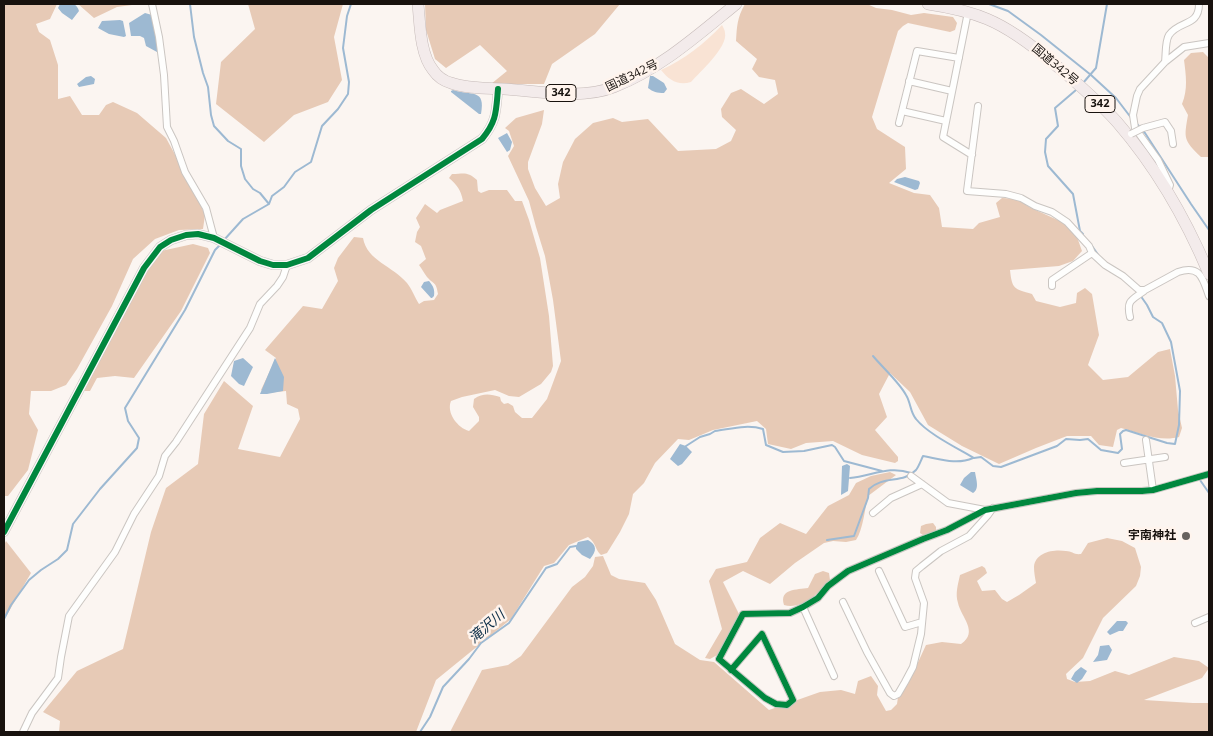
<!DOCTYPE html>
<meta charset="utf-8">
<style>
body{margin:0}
#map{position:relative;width:1213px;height:736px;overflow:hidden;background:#fbf5f1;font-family:"Open Sans",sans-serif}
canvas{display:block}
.frame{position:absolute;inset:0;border:5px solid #18120e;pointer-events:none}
</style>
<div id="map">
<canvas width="1213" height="736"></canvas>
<div class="frame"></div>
</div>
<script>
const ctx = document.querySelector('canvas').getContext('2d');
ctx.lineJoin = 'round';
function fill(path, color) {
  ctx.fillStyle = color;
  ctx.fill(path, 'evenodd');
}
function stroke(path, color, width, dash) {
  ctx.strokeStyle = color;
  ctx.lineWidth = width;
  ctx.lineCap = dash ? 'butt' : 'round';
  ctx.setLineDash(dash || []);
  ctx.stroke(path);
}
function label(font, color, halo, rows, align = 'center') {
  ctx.font = font + ' "Open Sans","Noto Sans JP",sans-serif';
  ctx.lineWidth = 5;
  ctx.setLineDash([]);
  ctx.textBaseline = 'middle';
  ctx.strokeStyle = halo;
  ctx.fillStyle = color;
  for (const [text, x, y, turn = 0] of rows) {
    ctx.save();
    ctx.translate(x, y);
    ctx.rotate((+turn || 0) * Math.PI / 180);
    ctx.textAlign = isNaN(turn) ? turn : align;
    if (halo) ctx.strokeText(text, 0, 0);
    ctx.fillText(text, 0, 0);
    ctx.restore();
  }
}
fill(new Path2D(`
 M722,25c1,2 3,5 3,8 3,14 -25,39 -34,49 -13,4 -22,-2 -30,-12 24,-11 43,-26 61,-45z`), '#f9e3d4');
fill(new Path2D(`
 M4,4h53l-7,15 -14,5 3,8 11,8 8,25v34l12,-3 12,19h17l7,-10 7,-3 24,11 29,25 25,46 14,31 -2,14 -24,1 -24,9 -22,20 -21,47 -35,63 -11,16 -15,6h-20l-2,23 9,16 -10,40 -20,26h-4z
 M78,4h55l-1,1 -15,2 -23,11z
 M248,4h95l-9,33 8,43 -14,22 -34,13 -30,27 -48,-38 5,-42 34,-33z
 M425,4h195l-25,30 -43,30 -8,20h-53l16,-13 -27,-26 -34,23 -11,-9 -9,-29z
 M745,4h122l9,4 16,2 19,5 13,-2 29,4 4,6 -2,7 -5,2 -42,-9 -5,3 -5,5 -26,86 5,12 28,18 1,22 -17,14 25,10 16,2 9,13 3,19 31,2 6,-6 21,-6 -4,-14 6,-5 16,1 11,8 33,15 15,15 5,14 -9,10 -14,5 -49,4c2,19 4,19 22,24l4,7 24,6 16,-4 1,-10 8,-5 7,6 7,41 -11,30 15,15 25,-3 30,-25 12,-3 5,27 3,34 4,18 -3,9c-19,5 -40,-4 -58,-9l-4,2 -4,17 -14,-2 -8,-9h-24l-31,12 -37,16 -37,-18 -34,-21 -18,-33 -20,-19 -11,21 8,23 -12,13 23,27v4l-3,2 -33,-8 -29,-14 -27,2 -15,6 -23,-5 -2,-15 -9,-8 -44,9 -24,10 -11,-1 -23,24 -11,20 -11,11 -4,20 -9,18 -13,21 -6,2c-6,-5 -4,-11 -13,-18l-19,8 -15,18 -10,3 -33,53 -75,61 -20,52h-357l1,-11 -17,-9 34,-41 46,-22 28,-117 15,-44 32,-24 6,-50 20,-33 29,25 -15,43 42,8 20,-38 -2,-10 -11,-5 -1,-13 -19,2 -6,-3 15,-32 -11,-8 38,-44 19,3 16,-28 -4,-13 4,-10 16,-21 9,1c4,23 30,28 44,45 5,6 8,15 12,21l5,-3 10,-1 4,-6c-2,-13 -4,-9 -11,-17 -3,-4 -5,-8 -8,-12l7,-6 -5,-13 -6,-4 2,-10 3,-5 -4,-9 9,-14 12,9 3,-3 23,-9c-2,-11 -6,-16 -14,-23l3,-4c12,0 15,-3 25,6l1,11 3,2 8,-3h18l8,11h7l7,19 11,38 9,58 4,50 -2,6 -10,12 -22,13 -10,-1 -14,-6 -33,7 -11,4c-5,12 7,27 18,30l10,-10v-4l-6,-10 1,-8c9,-6 16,-5 26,-2l1,4 3,3 4,-1 5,3 2,6 7,6h10l15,-19 14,-38 -8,-61 -8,-44 -9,-29 -7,-26 -21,-45 6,-10 -5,-15 -4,-3 11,-10 28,-8 -2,14 -14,38v7l7,19 11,18 14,-8 -2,-14 5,-22 12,-23 18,-16 20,-5 9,4 26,-3 30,32 38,-2 15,-8 5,-11 -14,-13 -1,-8 10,-16 10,-4 23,15 14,-10 -3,-14 -16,-3 -7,-8 5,-10 -21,-18c1,-15 1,-23 9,-37z
 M1203,52l6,6v99h-8c-18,-17 -17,-19 -13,-42l-6,-11c6,-15 4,-28 2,-44l7,-7z
 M193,244l15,4 2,5 -29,58 -47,67 -19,-2 -18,2 -7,13h-5l-3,-4 65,-118 14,-18z
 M890,472l6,3 -28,21c-3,12 -5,34 -12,44l-10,2 -13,-1 -9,2 -29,20 -25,21 -27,-13 -20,11 16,32 -20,40 -9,5 -5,-1 17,-29 -13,-48 7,-12 31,-7 13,-24 20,-15 26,11 22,-28 21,-11 7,-12 15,-7z
 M933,523l3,4v4l-13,4 -3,-2 1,-7 5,-2z
 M1107,538l15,3 13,7 6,19 -1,9 -4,10 -33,32 -20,40 -17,16 1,5 8,3 15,-1 25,-10 14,4 45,-18 25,4 10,7 -7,10 -58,22 49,3h16v29h-759l32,-62 26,-5 13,-9 51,-69 13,-10 8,-11 2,-9 8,-1 8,19 8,4 26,4 11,17 19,44 25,16 14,2 55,48 51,-18 21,-2 14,4 3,-13 13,-5 7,10 -1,9 9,16 5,-1 6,-6 1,-7 10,-13 18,-39 16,-3 19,2c18,-12 0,-27 -3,-41 -3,-9 0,-19 2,-28l22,-9 3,2 2,5 -10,8 5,10 13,-1 7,9 5,3 12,-7 17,-12c-1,-5 -2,-11 -2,-16 1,-15 20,-18 32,-16 6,0 8,4 15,3l7,-11z
 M6,541l25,32 -27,47v-75z
 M823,571l6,2 1,7c-11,13 -28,30 -46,25 -5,-17 13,-15 24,-17l7,-14z`), '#e7cab6');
fill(new Path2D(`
 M60,4c8,0 16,-3 19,7l-7,9 -10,-7 -4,-5z
 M145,13l7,2 7,37h-2l-11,-6 -2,-8 -4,-2h-9l-2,-13z
 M120,20l3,1 3,15 -2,1 -15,-3 -11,-6 4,-7z
 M91,76l4,3 -1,5 -15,3 -2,-3 9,-7z
 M650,76h3l11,7 3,6 -3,4c-7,0 -11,-1 -16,-5z
 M453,90c18,6 33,-2 28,24h-2l-28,-22v-1z
 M507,133l5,9 -2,8 -3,2 -9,-14z
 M905,177l14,4 1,2 -2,6 -3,1 -21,-8 3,-3z
 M429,281c4,5 6,8 5,15l-2,2h-1l-10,-11 3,-5z
 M243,358l10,9 -9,19 -5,-2 -8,-8 3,-15z
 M275,358l9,19 -1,14 -16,3h-7z
 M680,444l6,2 6,6 -10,12 -4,2 -8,-7z
 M847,464l3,2 -2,25 -7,4 1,-29z
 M971,472h4c1,7 5,17 -2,21l-13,-8 4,-7z
 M588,540c9,5 9,11 2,19l-8,-4 -6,-6v-3l2,-4z
 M1117,621h9l2,2 -5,8h-4l-9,4 -3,-3z
 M1109,645l3,5 -5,10 -14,2 5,-7 2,-9z
 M1081,667l6,4 -5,8 -5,4 -6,-4 4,-7z`), '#9db9d2');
stroke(new Path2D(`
 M190,4l4,33 9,36 5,14 3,28 3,11 14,15 13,8v17l4,13 8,10 7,4 9,11
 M989,4l19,7 33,24 50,40 25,23 16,21
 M1083,83l13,-15 11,-64
 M1076,90l-21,18 3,18 -12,13 -1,13 3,14 25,28 7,37 3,3
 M1137,124l8,9 46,71 18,26
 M224,240l19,-21 26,-15 3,-8 12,-9 11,-15 16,-10 11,-36 16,-17 10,-15 1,-12 -6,-34 4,-32 4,-12
 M1092,246l7,10
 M873,356c10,12 26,26 33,39 5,8 4,17 10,24 12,15 41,29 58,39l7,-1 12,9 8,1 56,-21 9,-7 14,1 8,-1 13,11 17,3 4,-4 -2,-15 3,-3 3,-1 41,13 8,1 4,-19 1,-34 -9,-49 -9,-19 -9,-6 -6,-12 -7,-10
 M686,446l14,-9 10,-3 5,-3c16,-2 32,-7 48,-2l3,16 17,7 21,-1 28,-6 3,2 9,14 38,10
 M850,478c22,-2 39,-13 61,-5
 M1200,480l9,13
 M827,540l27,-4 14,-38 1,-9c15,-14 34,-5 47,-19 3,-4 5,-10 7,-14 17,3 34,9 50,2
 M4,619l7,-14 18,-25 12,-10 17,-11 9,-9 6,-26 27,-35 37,-41 2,-10 -11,-17 -3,-13 60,-98 30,-60 6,-6
 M420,732l10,-15 13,-30 26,-28 12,-16 28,-20 37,-55 11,-4 13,-17 6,-1`), '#9db9d2', 2);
const street = new Path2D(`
 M152,4l7,33 5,38 3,52 7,14 11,31 21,36 8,30
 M968,12l-25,125 29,18
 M1165,62c1,-7 0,-21 4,-27 10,-15 30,-8 30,-31
 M909,81l43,10
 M978,106l-11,85 39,3 15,4 14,8 17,6 15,10 22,24 3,7 13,12 18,11 16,14h6l33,-18c23,-8 25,8 31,24
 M902,111l44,10
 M899,123l18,-72 42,7
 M1143,128l22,-6 6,9 2,13
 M1168,192l2,-7 -12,-25 -23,-32 -2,-13 4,-19 3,-7 25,-27 19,-15 25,-4
 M1052,286v-6l40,-27
 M1130,317c-4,-17 2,-17 14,-26
 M1146,440l7,50
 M1124,463l41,-6
 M911,476l37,27 37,7
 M873,513l18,-15 31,-14
 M879,571l26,56 17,-5
 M843,602l24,50 23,41 4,3 4,-2 7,-12 8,-15 8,-33 3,-31 -9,-25 1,-7 6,-5 19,-15 28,-15 19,-21 5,-7
 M803,607l31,69
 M1195,623l14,-6
 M731,670l31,-36 31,66 -6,5 -11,-1 -11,-6 -46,-39 24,-45 47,-1 13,-6 15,-9 10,-12 20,-15 75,-32 24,-9 38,-20 91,-17 21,-2h45l11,-1 56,-16
 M23,732l9,-19 26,-35 3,-21 8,-41 46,-64 19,-38 25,-38 6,-20 11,-14 74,-114 10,-24 17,-18 6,-9 4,-12`);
const secondary = new Path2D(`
 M4,532l140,-264 16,-21 11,-7 15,-5 12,-1 16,4 46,23 13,4h14l21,-7 63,-48 111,-71c15,-18 14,-28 16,-50`);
const highway = new Path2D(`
 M418,4c2,20 2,50 15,66 4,6 11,11 18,13 17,6 36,5 53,6 33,2 78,11 110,-2 46,-18 84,-52 122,-83
 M928,4c20,3 40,7 59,15 24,10 46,27 66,44 22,18 45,38 64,59 39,45 69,97 92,152`);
stroke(street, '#cac5c1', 8);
stroke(secondary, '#cac5c1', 10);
stroke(highway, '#c5bab8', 12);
stroke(street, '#fefefd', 6);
stroke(secondary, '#fbf8f8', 9);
stroke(highway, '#f3ebeb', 11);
const streetBridge = new Path2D(`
 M1131,134l12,-6`);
stroke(streetBridge, '#cac5c1', 8, []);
stroke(streetBridge, '#fefefd', 6);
stroke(new Path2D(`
 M4,532l140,-264 16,-21 11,-7 15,-5 12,-1 16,4 46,23 13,4h14l21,-7 63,-48 111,-71c15,-18 14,-28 16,-50
 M731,670l31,-36 31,66 -6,5 -11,-1 -11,-6 -46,-39 24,-45 47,-1 13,-6 15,-9 10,-12 20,-15 75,-32 24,-9 38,-20 91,-17 21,-2h45l11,-1 56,-16`), '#00873e', 6);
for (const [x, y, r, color] of [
 [1186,536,5,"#67615d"]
]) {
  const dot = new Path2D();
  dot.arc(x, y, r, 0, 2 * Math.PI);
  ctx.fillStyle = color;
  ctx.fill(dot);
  stroke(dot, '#fff4ed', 2);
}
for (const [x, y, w] of [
 [561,93,30],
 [1100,104,30]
]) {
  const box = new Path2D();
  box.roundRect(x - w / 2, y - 8.5, w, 17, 4);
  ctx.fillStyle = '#fff4ed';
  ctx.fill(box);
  stroke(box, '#18120e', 1);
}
label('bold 11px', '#18120e', null, [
 ["342",561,93],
 ["342",1100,104]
]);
label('12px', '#18120e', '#fff4ed', [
 ["国道342号",1055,65,40],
 ["国道342号",632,76,-26]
]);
label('bold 12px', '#18120e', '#fff4ed', [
 ["宇南神社",1176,536]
], 'right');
label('italic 14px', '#0b2d47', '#fff4ed', [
 ["滝沢川",487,627,-41]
]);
</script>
